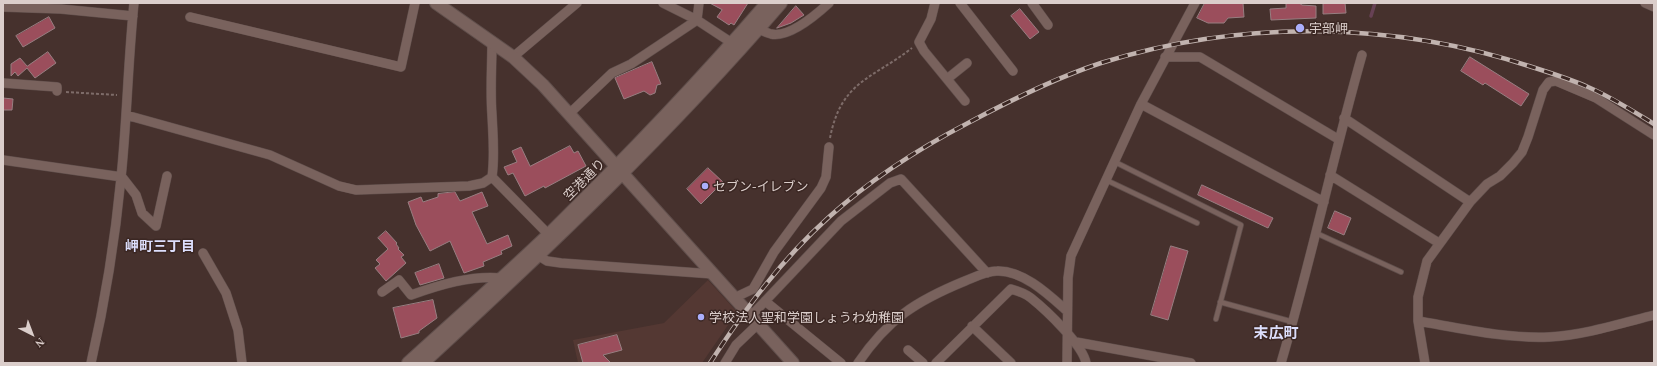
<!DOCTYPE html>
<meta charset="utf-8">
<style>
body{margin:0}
#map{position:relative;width:1657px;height:366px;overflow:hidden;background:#46312d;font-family:Georgia,serif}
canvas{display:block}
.frame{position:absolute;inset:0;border:4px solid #dbcecb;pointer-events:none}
.north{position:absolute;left:12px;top:314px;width:40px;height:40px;-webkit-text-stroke:3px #3b2723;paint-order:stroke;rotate:138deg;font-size:11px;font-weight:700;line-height:16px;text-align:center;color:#dbcecb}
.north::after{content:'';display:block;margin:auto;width:14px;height:18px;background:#dbcecb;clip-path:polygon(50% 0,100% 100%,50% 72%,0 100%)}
</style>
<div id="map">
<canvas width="1657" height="366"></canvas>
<div class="frame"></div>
<div class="north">N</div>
</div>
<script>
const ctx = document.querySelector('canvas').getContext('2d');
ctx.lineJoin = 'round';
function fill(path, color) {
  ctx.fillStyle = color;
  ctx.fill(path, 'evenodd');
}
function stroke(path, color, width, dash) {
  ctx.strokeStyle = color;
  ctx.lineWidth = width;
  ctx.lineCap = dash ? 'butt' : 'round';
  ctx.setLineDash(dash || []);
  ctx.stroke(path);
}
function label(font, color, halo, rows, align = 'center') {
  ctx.font = font + ' Georgia,"Noto Sans JP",serif';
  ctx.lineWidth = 3;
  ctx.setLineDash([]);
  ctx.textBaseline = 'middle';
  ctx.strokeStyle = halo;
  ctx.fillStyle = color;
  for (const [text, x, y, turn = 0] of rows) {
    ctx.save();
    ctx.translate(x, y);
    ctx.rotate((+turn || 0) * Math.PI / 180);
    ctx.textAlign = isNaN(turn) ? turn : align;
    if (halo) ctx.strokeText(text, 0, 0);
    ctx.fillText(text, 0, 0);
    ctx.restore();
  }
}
fill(new Path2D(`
 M708,280l29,32 -35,51h-124l-5,-23 91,-17z`), '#543833');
stroke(new Path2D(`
 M1371,16l4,-13`), '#674155', 3.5);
const building = new Path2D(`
 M710,3h38l-14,22 -3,-2 -2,2 -12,-8 5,-7z
 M1205,3h38l1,14 -16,1 -4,5h-16l-11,-5z
 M1299,3l3,2 14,1v12l-45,2 -1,-11 16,-1v-4z
 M1345,3l1,10 -23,1v-10z
 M796,6l8,9 -13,8 -14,5z
 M1020,9l19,23 -9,7 -19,-23z
 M49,17l6,11 -32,19 -7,-11z
 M48,52l8,11 -21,15 -8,-10 -9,8 -3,-4 -4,4v-12l9,-6 7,8z
 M1470,57l59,37 -8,12 -36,-23 -2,2 -22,-14z
 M652,62l9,22 -4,1 -2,8 -5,2 -6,-4 -20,8 -9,-21z
 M3,98l10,1 -1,11h-9z
 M570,146l4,7 4,-2 8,15 -41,22 -1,-2 -19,10 -12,-23 -5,2 -4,-8 13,-5 -5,-11 9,-4 9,19z
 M708,168l15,14 -22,22 -14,-15z
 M1202,185l71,33 -5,10 -70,-33z
 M455,192l5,9 22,-9 6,14 -16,6 15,32 21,-9 4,11 -11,5 1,3 -19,8 1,4 -20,7 -14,-32 -20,10 -14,-26 -8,-23 13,-5 2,5 15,-5v-3z
 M1335,211l16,7 -7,17 -16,-7z
 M386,231l11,12 -1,1 3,4 -1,1 6,6 -3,2 5,6 -20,18 -11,-13 5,-4 -4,-4 12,-11 -10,-11z
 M1171,246l17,5 -20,69 -17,-5z
 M439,264l5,14 -24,7 -5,-12z
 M433,300l4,18 -18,13v2l-18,5 -8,-30z
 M617,335l5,15 -19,5 8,8h-28l-5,-18z`);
fill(building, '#9b4e5c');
stroke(building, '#977e81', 1);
const service = new Path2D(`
 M1115,162l126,63 -25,94
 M1106,180l91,43
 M1316,233l85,39
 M1220,302l73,20`);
const minor = new Path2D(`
 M663,3l34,17 35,23
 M935,3l-4,16 -12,23 5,9 41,50
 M960,3l53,68
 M1032,3l16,22
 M1645,3l9,4
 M3,7l58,2 72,7
 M190,17l211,50 14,-64
 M759,29c4,2 8,4 12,5 18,4 46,-20 58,-31
 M513,57l64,-54
 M1165,57h35l138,82
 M947,79l20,-16
 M3,83l54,4v4
 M1141,104l183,98
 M569,114l43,-41 19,-9 66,-44 2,-17
 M126,115l144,40 69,31 17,4 113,-4 14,-3 9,-6c3,-22 1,-40 0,-62 -2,-25 0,-50 0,-74
 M1344,118l126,84
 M3,160l119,17 14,18 6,18 14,13 11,-50
 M1330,175l109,68
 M492,177l56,57
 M203,253l23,40 12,37 4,33
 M539,256l8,5 14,2 152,11
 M382,292l17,-12 12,15c28,-10 60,-20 91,-17
 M734,298l19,-9 21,-37 47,-64 5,-11 3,-30
 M765,301l76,62
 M751,316l90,-95 49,-38 11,-4 86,94
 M1418,321c41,7 89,18 131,16 35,-2 70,-13 105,-22
 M972,326l39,37
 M1076,342l115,21
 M908,350l15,13
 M91,363c14,-61 24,-122 30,-185 6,-58 7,-117 13,-175
 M725,363l11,-18 22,-21
 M858,363c30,-44 58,-62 107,-82 10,-4 21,-10 32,-10 26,-1 52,24 70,40
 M936,363l75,-74c7,2 14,4 20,9 15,12 52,47 55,65
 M1067,363l1,-85 3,-22 70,-152 54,-101
 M1281,363c30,-102 52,-206 81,-308
 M1425,363l-7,-42v-24l9,-36 43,-59 17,-18 13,-8 13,-13 9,-11 6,-15 15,-47 6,-8 7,-1 40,17 58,37`);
const tertiary = new Path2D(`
 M436,3l77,54 30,28 250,278
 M408,363c47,-43 95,-85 141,-129 75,-74 149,-151 218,-231
 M423,363c125,-115 247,-231 358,-360`);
stroke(service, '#604f4c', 6);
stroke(minor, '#604f4c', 10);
stroke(tertiary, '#604f4c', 14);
stroke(new Path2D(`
 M66,92l51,3
 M830,138c11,-57 42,-59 82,-90`), '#7e6c69', 2, [3, 2]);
stroke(service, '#79625d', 4.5);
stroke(minor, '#79625d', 9);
stroke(tertiary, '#79625d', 12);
const rail = new Path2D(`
 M710,363c35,-54 71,-103 119,-146 42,-38 89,-68 139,-94 43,-23 87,-45 133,-60 140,-44 292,-42 431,4 19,6 38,12 56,20 23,10 45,24 66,37`);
stroke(rail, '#c1b3af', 4.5);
stroke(rail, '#3b2723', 3, [9]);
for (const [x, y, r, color] of [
 [1300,28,5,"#abaffb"],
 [705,186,4,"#abaffb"],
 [701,317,4,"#abaffb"]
]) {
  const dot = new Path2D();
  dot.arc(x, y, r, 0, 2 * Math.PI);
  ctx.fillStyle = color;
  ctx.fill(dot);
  stroke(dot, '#3b2723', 1.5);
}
label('13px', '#dbcecb', '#3b2723', [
 ["宇部岬",1309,28],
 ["セブン-イレブン",713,186],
 ["学校法人聖和学園しょうわ幼稚園",709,317]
], 'left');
label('13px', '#dbcecb', '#3b2723', [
 ["空港通り",584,179,-45]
]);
label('bold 14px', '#dcdefc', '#3b2723', [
 ["岬町三丁目",160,246]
]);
label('bold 15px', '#dcdefc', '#3b2723', [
 ["末広町",1276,332]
]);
</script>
